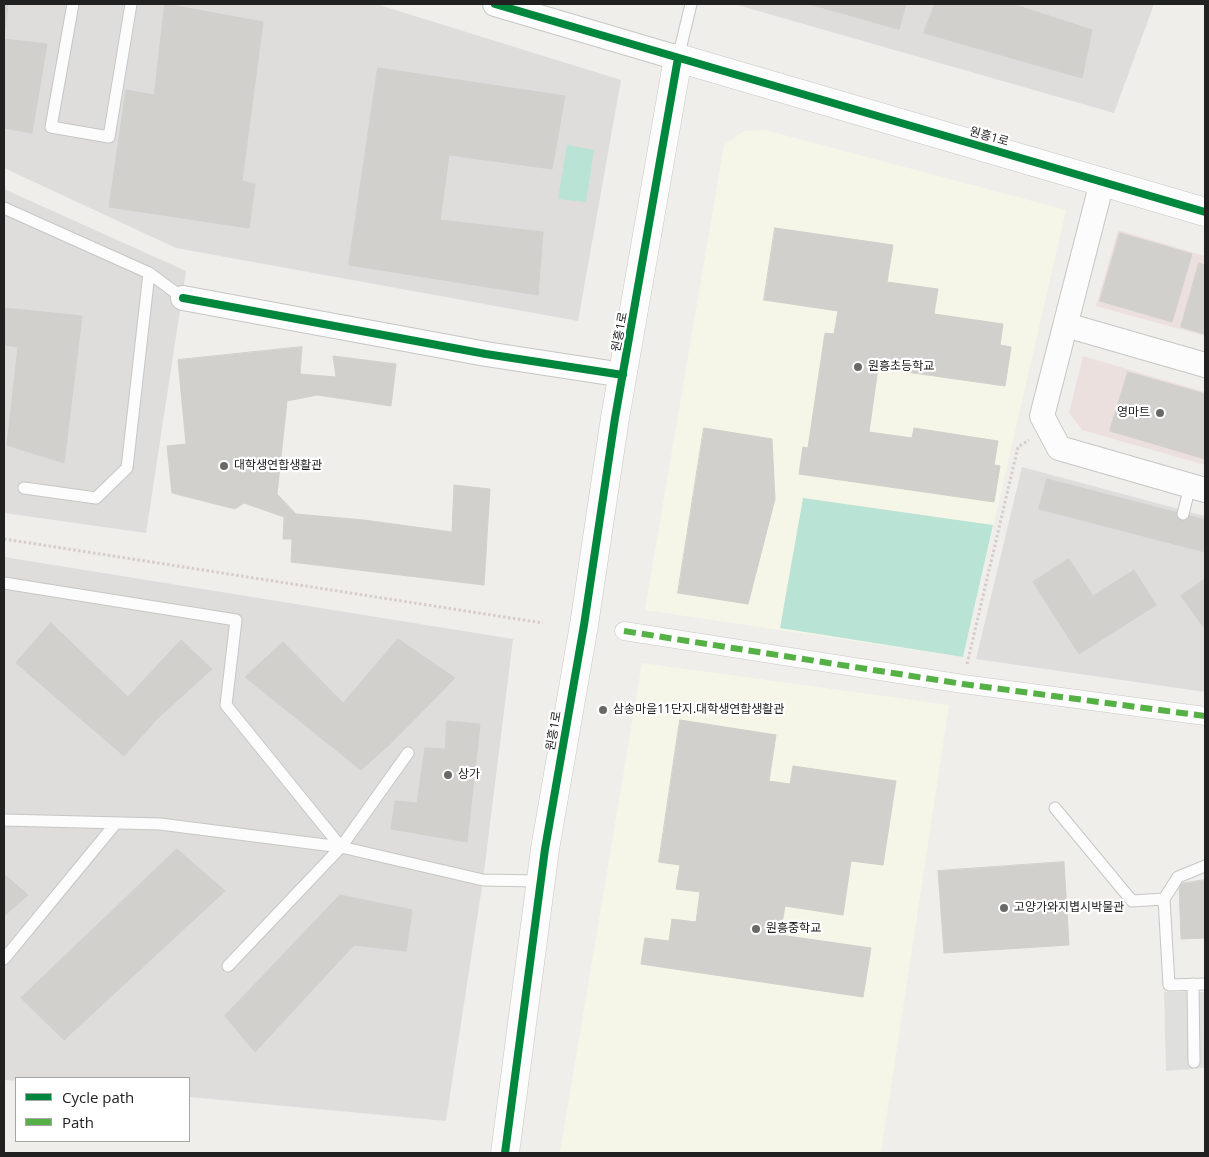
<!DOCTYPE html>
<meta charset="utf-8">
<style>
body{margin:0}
#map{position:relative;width:1209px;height:1157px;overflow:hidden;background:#efeeeb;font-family:"Open Sans",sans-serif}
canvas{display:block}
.frame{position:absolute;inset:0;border:5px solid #212121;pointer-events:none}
.legend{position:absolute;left:15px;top:1077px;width:175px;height:65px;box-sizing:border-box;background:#fff;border:1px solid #a6a6a6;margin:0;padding:6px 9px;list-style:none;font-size:15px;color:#212121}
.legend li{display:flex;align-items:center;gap:10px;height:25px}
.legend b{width:25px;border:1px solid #a6a6a6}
</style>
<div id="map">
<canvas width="1209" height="1157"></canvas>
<div class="frame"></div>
<ul class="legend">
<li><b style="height:6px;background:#00873e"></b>Cycle path</li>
<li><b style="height:6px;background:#55b145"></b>Path</li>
</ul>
</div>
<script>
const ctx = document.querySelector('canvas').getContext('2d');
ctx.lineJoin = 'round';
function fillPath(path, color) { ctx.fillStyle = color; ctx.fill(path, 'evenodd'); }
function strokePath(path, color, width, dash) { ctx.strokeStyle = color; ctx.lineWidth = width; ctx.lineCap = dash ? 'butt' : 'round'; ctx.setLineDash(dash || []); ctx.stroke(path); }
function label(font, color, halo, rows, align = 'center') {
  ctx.font = font + ' "Open Sans","Noto Sans KR",sans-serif'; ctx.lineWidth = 4.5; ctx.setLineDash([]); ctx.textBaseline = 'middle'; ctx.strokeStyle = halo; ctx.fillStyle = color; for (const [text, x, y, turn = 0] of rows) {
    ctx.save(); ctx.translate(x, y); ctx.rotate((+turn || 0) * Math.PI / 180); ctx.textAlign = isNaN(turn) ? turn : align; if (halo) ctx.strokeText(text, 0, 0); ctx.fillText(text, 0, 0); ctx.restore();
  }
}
const residential = new Path2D(`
 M4,4H376L621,80L578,321L176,248L4,168Z
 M734,4H1154L1114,113Z
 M4,189L186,271L146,533L4,513Z
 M1022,467L1205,516V692L976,659Z
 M4,557L513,639L483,880L446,1121L189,1097V1078H16V1081L4,1080Z`);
const commercial = new Path2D(`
 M1118,230L1205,256V336L1096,306Z
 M1083,356L1205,392V465L1082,430L1069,413Z`);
const education = new Path2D(`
 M765,130L1066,210L963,657L645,610L724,145L744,131Z
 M642,663L949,705L881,1153H560Z`);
const pitch = new Path2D(`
 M567,145L594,150L586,202L558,199Z
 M803,498L993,525L963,657L780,628Z`);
const parking = new Path2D(`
 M1164,992H1205V1068L1166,1071Z`);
const building = new Path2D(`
 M4,4H8L4,39L47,44L32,133L4,128Z
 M165,4L263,22L242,181L255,184L249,228L109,207L126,90L154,95Z
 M810,4H906L899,29Z
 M935,4H1012L1092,30L1082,78L924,33Z
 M378,68L565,96L552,169L449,155L440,220L543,232L538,295L349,265Z
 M775,228L893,245L887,282L938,289L934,314L1003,324L1000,345L1011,347L1005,386L878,368L869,432L912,438L914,428L998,441L994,465L1000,466L994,502L799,474L803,447L808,448L825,333L834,334L838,311L764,300Z
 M1120,233L1192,254L1172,322L1100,301Z
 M1199,263L1205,265V334L1181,327Z
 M4,308L82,316L64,463L7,445L18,347L4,345Z
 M302,347L300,374L336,377L333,356L396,364L391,406L317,395L287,401L277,494L296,514L364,520L452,532L454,485L490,489L484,585L291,562L292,539H283L284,517L244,503L235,509L172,493L167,446L186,444L178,360Z
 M1128,372L1205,394V459L1110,431Z
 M704,428L772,439L775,499L748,604L678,593Z
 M1047,479L1205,520V552L1039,509Z
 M1069,559L1093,596L1134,570L1156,605L1079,654L1033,582Z
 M1205,579V629L1181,596Z
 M51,623L128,697L181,640L212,669L157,719L124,756L16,663Z
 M398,639L455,678L391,743L361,770L245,677L283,642L343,703Z
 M680,720L776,735L769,781L790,784L793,766L896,781L883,865L851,861L843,915L785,906L780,935L871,948L863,997L641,964L645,938L669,941L672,919L696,922L700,892L676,889L680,865L659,862Z
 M447,721L480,724L467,842L391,829L395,801L417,803L425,748L445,749Z
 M177,849L225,891L64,1040L21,998Z
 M1064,862L1069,945L944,953L938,871Z
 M4,874L28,895L4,916Z
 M1205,880V938L1181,939L1179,884Z
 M340,895L412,910L406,951L354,945L255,1052L225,1016Z`);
const path = new Path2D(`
 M4,539L543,623
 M967,664L1018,447L1029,440`);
const service = new Path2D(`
 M73,4L51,127L109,137L131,4
 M678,58L691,4
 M4,208L149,273L183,298
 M24,488L96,498L127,468L149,273
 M1183,514L1190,486
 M4,583L236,620L226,705L341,847
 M1055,808L1132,901L1164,899
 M4,820L160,824L341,847L483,880L540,881
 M1205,866L1178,877L1164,899L1169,985L1205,984
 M4,959L116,823
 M228,966L341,847L408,753
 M1193,984L1194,1062`);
const pedestrian = new Path2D(`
 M624,631L963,684L1205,716`);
const minor = new Path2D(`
 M495,4L678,58
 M1102,182L1042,416L1059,448L1205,490
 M183,298L486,354L623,375
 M1066,325L1205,365`);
const tertiary = new Path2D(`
 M505,1153L545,849L584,625L615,418L678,58L1205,212`);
const quiet = new Path2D(`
 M624,631L963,684L1205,716`);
const cycleway = new Path2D(`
 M495,4L1205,212
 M183,298L486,354L623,375
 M505,1153L545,849L584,625L615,418L678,58`);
const markers = [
 [858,367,5,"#696968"],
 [1160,413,5,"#696968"],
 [224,466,5,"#696968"],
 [603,710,5,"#696968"],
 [448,775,5,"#696968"],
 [1004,908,5,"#696968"],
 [756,929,5,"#696968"]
];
const streetNames = [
 ["원흥1로",989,137,16],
 ["원흥1로",620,332,-79],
 ["원흥1로",554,731,-80]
];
const poiNames = [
 ["원흥초등학교",868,367],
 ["영마트",1150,413,"right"],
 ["대학생연합생활관",234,466],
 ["삼송마을11단지.대학생연합생활관",613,710],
 ["상가",458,775],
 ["고양가와지볍시박물관",1014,908],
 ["원흥중학교",766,929]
];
fillPath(residential, '#dedddc');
fillPath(commercial, '#ece0de');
fillPath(education, '#f6f6e8');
fillPath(pitch, '#b9e3d5');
fillPath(parking, '#dfdfde');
fillPath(building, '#d2d0cd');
strokePath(building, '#d2d0cc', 1);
strokePath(service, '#c6c6c4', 13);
strokePath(pedestrian, '#c6c6c4', 19);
strokePath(minor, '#c6c6c4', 26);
strokePath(tertiary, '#c6c6c4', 29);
strokePath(path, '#d7ccc9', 3, [2.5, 2.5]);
strokePath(service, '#fdfcfc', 11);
strokePath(pedestrian, '#fdfcfc', 18);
strokePath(minor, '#fdfcfc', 24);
strokePath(tertiary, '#fdfcfc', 28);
strokePath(quiet, '#55b145', 6, [12, 6]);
strokePath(cycleway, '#00873e', 8);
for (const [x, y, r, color] of markers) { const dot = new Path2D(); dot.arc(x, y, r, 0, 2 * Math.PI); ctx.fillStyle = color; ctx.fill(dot); strokePath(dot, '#fff', 2); }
label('12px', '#212121', '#fff', streetNames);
label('12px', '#212121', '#fff', poiNames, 'left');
</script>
